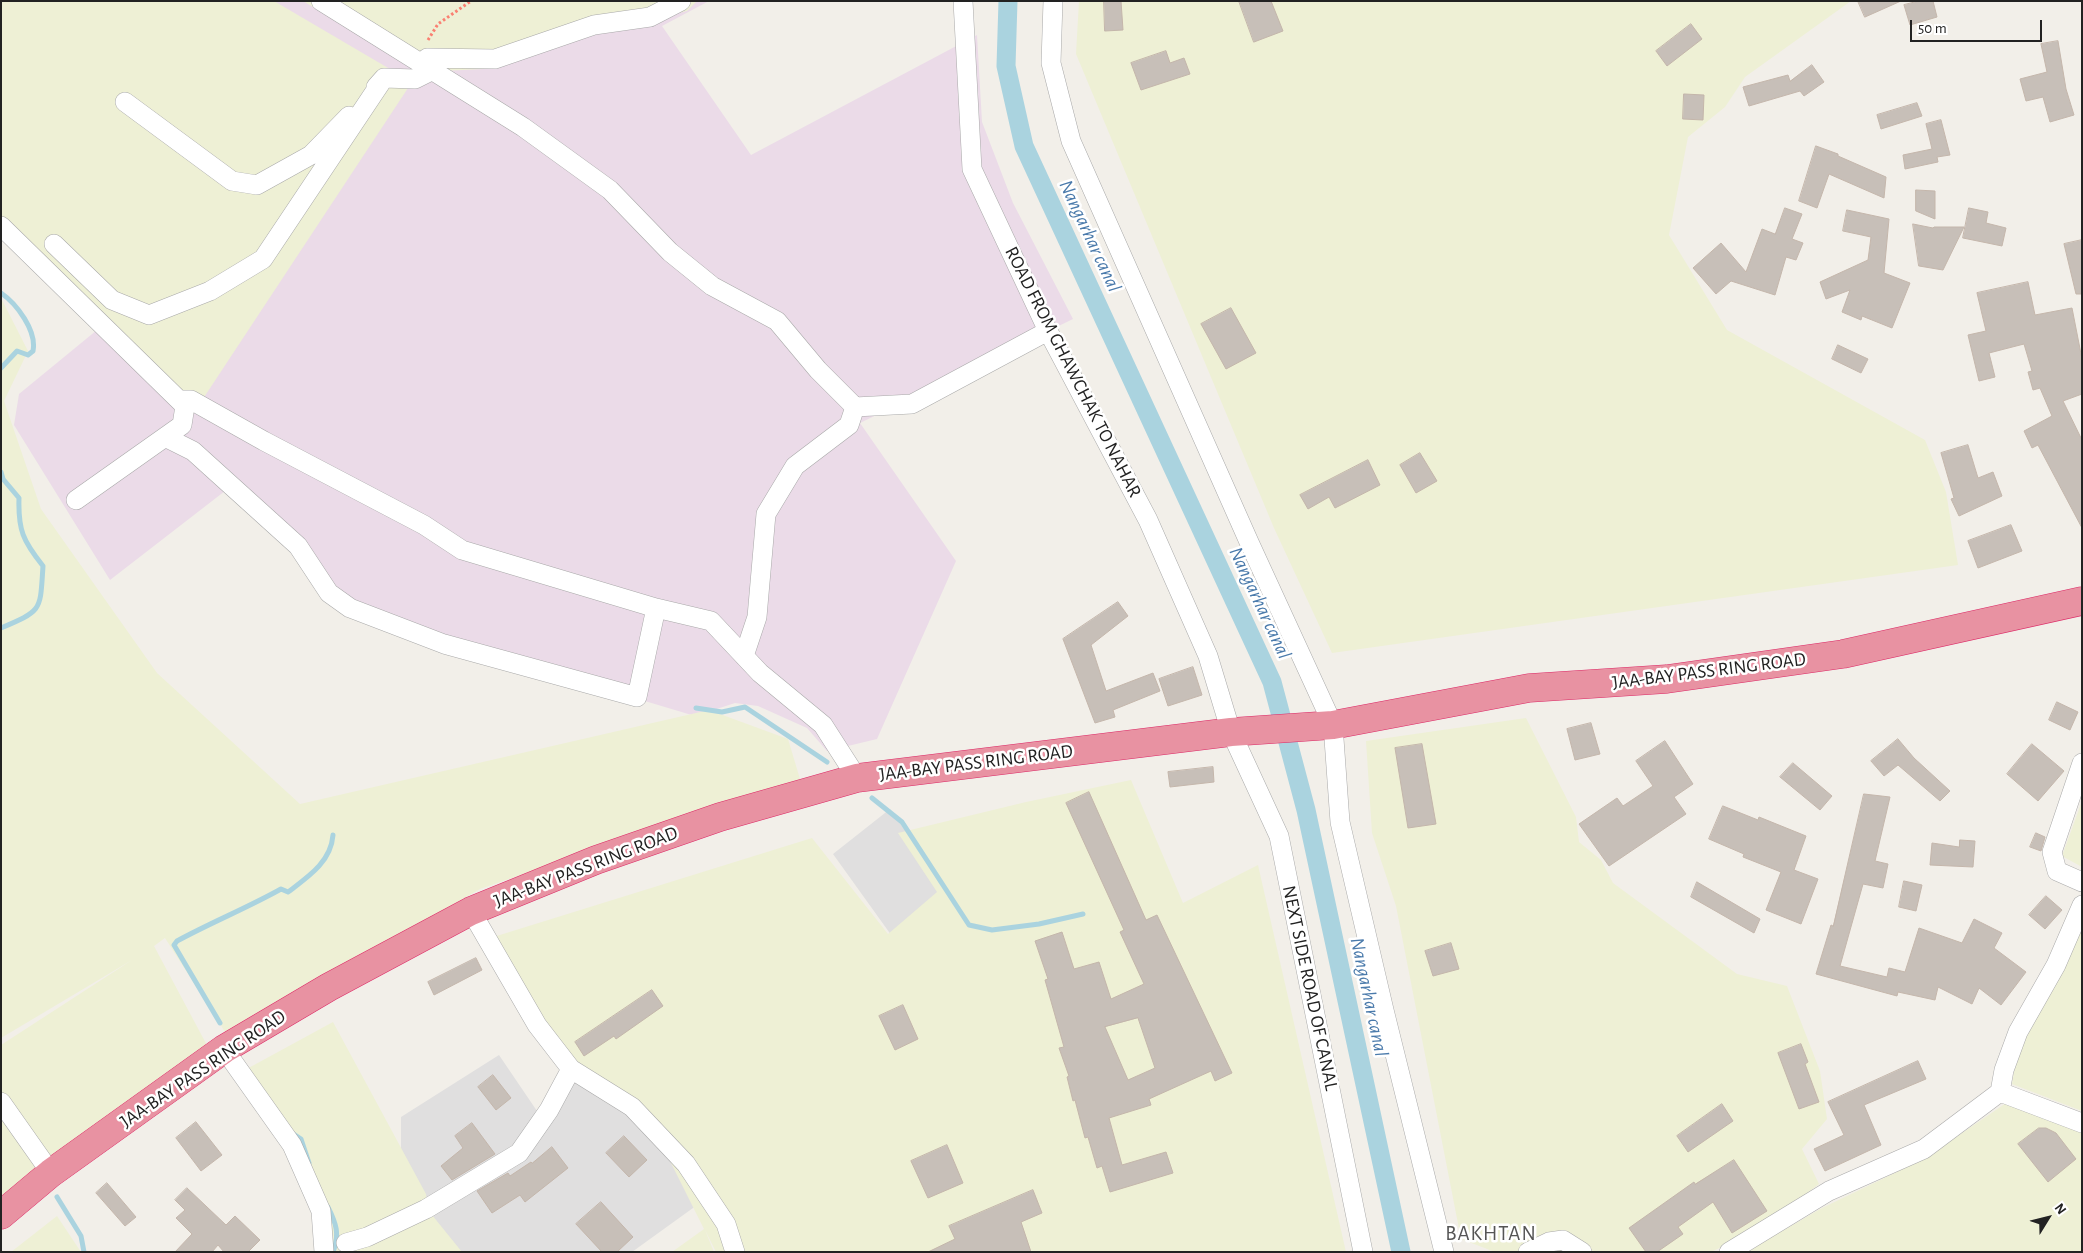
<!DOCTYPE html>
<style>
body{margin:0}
#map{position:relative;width:2083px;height:1253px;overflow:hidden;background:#f2efe9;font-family:"Alegreya Sans",sans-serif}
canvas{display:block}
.frame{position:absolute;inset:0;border:2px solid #222;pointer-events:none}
.north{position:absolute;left:2023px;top:1193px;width:50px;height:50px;-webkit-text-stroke:4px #fff;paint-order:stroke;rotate:54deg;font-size:14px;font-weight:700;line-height:20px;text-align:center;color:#222}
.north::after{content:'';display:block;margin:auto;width:18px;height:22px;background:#222;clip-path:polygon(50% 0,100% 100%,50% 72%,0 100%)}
.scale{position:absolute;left:1910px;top:20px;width:132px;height:22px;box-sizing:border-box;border:2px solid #222;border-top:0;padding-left:6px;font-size:15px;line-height:18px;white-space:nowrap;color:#222;-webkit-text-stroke:4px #fff;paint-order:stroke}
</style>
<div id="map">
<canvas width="2083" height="1253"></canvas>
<div class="frame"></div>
<div class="north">N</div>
<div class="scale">50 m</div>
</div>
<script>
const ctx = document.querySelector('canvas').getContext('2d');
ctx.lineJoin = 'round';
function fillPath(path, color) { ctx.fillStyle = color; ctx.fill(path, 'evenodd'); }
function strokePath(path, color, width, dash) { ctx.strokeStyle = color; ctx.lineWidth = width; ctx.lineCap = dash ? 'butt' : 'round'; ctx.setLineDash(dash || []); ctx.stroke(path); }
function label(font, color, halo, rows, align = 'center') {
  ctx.font = font + ' "Alegreya Sans",sans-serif'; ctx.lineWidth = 5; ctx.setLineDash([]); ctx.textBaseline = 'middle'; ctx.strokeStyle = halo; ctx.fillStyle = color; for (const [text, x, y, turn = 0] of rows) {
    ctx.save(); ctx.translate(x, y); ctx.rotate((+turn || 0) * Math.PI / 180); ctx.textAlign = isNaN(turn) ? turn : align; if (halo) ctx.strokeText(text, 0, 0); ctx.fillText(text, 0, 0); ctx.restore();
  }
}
const residential = new Path2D(`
 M890,809L957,904L922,978L833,854Z
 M618,1048L772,1151L632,1252H455L410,1191L401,1160V1117L499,1055L537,1111Z`);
const industrial = new Path2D(`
 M1,1H709L662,26L751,155L977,35L982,122L1013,203L1073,319L860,423L956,561L877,739L827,751L807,728L758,706L735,703L695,716L350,613L297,555L225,491L110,580L14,425L19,394L97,330Z`);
const farmland = new Path2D(`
 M1,1H274L412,82L191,417L1,231Z
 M303,1H697L687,11L601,32L483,69L421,72Z
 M1079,1H1851L1745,77L1725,107L1688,137L1669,235L1727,330L1925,440L1946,492L1958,565L1332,653L1274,528L1076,54Z
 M1,298L28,351L4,401L41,509L157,673L300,804L709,710L788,739L800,779L480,889L227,1035L165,938L154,946L209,1049L28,1174L1,1197V1045L132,960L1,1038Z
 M1526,718L1576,817L1579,842L1601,860L1613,883L1737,974L1787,986L1820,1071L1827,1119L1802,1149L1819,1184L1760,1229L1711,1252H1495L1461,1239L1396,906L1372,833L1366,741Z
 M1131,780L1183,903L1258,865L1346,1252H716L705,1230L714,1252H672L704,1229L653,1127L607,1103L556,1060L487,939L812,838L888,934L937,892L898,833L1026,802Z
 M2082,801V867L2062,856Z
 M2082,930V1111L2012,1084L2020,1036Z
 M333,1022L426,1194L428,1210L462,1252H330L286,1143L243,1071Z
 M2012,1099L2082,1131V1252H1746L1822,1208L1924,1159Z
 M57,1216L81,1252H11Z`);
const stream = new Path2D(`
 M1,293C17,304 37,331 33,351L28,355L17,351L1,368
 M1,472L3,479L19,498C18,530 23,541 43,566C40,611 43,610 1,628
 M696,708L722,712L745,707L827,762
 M872,798L902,822L969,925L992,930L1039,924L1083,914
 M220,1023L174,945L177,941C212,922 247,908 281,889L288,892C308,877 331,862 333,835
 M292,1133L301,1139L309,1163
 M57,1197L81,1236L84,1252
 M328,1207C336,1223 340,1234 333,1252`);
const canal = new Path2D(`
 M1008,1L1006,66L1024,146L1272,682L1306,810L1401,1252`);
const building = new Path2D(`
 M1104,1H1121L1123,30L1105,31Z
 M1239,1H1271L1283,31L1254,42Z
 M1858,1H1901L1865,17Z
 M1919,1H1933L1937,17L1910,25L1904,5Z
 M1691,24L1702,39L1667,66L1656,51Z
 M2058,41L2066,89L2074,115L2050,122L2043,97L2026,101L2020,79L2047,72L2041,44Z
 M1166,51L1170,63L1184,58L1190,74L1141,90L1131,63Z
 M1812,65L1824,82L1804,96L1800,91L1749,106L1743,87L1788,75L1790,81Z
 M1684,94L1704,95L1703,120L1683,119Z
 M1917,103L1922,116L1881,129L1877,115Z
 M1941,120L1950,155L1937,157L1938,162L1905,169L1903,155L1932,149L1926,124Z
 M1816,146L1838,154V156L1886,177L1884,198L1829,174L1817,208L1799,201Z
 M1916,190L1935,191V219L1916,211Z
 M1785,208L1802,214L1792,239L1803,243L1796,260L1786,257L1775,295L1731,281L1716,294L1693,268L1721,243L1746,272L1762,229L1775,234Z
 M1969,208L1988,212L1986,223L2006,228L2002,246L1963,238Z
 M1847,210L1889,219L1884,273L1910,283L1892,328L1862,316L1861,320L1842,312L1850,290L1826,299L1820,282L1868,260L1871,237L1843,231Z
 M1913,224L1933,228L1934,227H1964L1943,270L1919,266Z
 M2082,240V294H2076L2064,244Z
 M2028,282L2035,315L2072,308L2082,359V394L2063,401L2082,440V528L2038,445L2032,448L2024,431L2052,416L2040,388L2033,390L2028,372L2032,371L2024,344L1989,353L1995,377L1979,381L1968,335L1986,331L1977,293Z
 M1231,308L1256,353L1226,369L1201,324Z
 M1838,345L1868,359L1861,373L1832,359Z
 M1968,445L1978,478L1993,472L2002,496L1959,516L1951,499L1954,498L1941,453Z
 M1420,453L1437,481L1416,493L1400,465Z
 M1368,460L1380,485L1335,508L1329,497L1308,509L1300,495Z
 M2011,525L2022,551L1978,568L1968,541Z
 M1118,602L1128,616L1091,645L1106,691L1153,673L1160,691L1113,710L1115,717L1095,723L1063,639Z
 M1193,667L1202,695L1168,706L1159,679Z
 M2057,702L2078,712L2070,730L2049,720Z
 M1591,723L1600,754L1575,760L1567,729Z
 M1898,739L1914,758L1950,791L1940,801L1898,765L1884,776L1871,761Z
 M1665,741L1693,784L1674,797L1686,814L1609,866L1579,824L1617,798L1623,806L1653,786L1636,761Z
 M1422,744L1436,824L1408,828L1395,748Z
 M2032,744L2064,771L2038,801L2007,774Z
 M1793,763L1832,796L1820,810L1780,777Z
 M1213,767L1214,782L1170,787L1168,772Z
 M1089,792L1146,920L1157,915L1232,1073L1215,1081L1211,1071L1149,1099L1151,1105L1109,1118L1122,1165L1166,1152L1173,1173L1110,1192L1102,1166L1097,1168L1088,1137L1085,1138L1075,1100L1073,1101L1067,1077L1069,1076L1059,1048L1064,1047L1045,980L1048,979L1035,941L1062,932L1074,969L1099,962L1111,999L1144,984L1120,932L1124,930L1066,803ZM1138,1018L1155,1068L1128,1080L1105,1027Z
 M1864,794L1890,797L1875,861L1888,864L1883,888L1863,884L1840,966L1887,977L1889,968L1905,972L1919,928L1962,943L1974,919L2002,933L1994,948L2026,972L2001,1005L1979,988L1972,1004L1938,987L1935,1000L1898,992L1897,996L1816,974L1831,925L1833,926Z
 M1723,806L1758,820L1759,817L1806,836L1794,870L1818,879L1801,924L1766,910L1781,872L1743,857L1744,854L1709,839Z
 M2036,833L2045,837L2041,851L2030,847Z
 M1960,840L1975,841L1973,867L1930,865L1932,843L1959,847Z
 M1904,881L1922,885L1916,911L1899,907Z
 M1697,882L1760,919L1754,933L1691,897Z
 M2046,896L2062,910L2045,929L2029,915Z
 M1451,943L1459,969L1433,976L1425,951Z
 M476,958L482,970L434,995L428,982Z
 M652,990L663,1006L616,1039L614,1036L584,1056L575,1042Z
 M903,1005L918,1039L895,1050L879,1016Z
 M1801,1044L1808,1062L1805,1064L1819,1102L1799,1109L1778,1053Z
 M1918,1061L1926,1079L1864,1105L1881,1145L1825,1171L1814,1149L1844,1135L1828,1102Z
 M493,1075L511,1098L496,1110L478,1087Z
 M1722,1104L1733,1121L1688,1152L1677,1136Z
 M196,1122L222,1155L201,1171L176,1138Z
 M472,1123L495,1154L452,1180L441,1166L463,1148L455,1136Z
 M2039,1128H2046L2056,1133L2076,1159L2048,1182L2018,1144Z
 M624,1136L647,1160L629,1177L606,1153Z
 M947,1145L963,1183L928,1198L911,1161Z
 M552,1147L568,1168L525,1202L520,1195L492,1213L477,1191L508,1173L510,1176L531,1162L532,1163Z
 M1734,1160L1767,1211L1732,1233L1713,1202L1678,1227L1683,1234L1657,1252H1646L1629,1228L1694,1182L1695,1184Z
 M107,1183L136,1217L125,1226L96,1193Z
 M187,1188L226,1225L235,1216L260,1240L248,1252H224L218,1245L212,1252H175L192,1234L176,1218L185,1210L175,1200Z
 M1033,1190L1042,1213L1021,1222L1031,1252H928L955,1239L949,1226Z
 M601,1202L633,1237L617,1252H602L576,1224Z`);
const path = new Path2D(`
 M428,40L438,24L471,1`);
const minor = new Path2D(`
 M321,1L523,127L610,190L670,252L712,286L777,321L818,370L855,407L912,404L1048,331
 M963,1L972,169L1048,331L1148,520L1208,656L1231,732L1279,836L1363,1252
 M1053,1L1051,63L1071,141L1249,542L1333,725L1340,822L1384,1010L1444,1252
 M427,58L495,59L594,25L650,17L681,1
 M376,87L384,78L415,79L431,71
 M125,102L232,181L257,185L311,155L349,116
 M1,226L185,406L182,425L76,500
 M54,244L112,300L149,315L210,291L263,259L384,78
 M181,400H191L264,441L424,525L462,550L656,608
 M165,437L193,451L298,546L329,593L350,608L444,644L637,697L656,608L711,621L760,673L823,725L857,778
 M744,656L757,617L766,514L795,466L849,425L855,407
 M2082,763L2052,852L2057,871L2082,882
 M471,911L537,1025L571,1069L632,1107L686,1164L726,1224L735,1252
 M224,1049L292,1145L321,1211L324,1252
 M2000,1092L2082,1123
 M1,1102L51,1173
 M346,1243L367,1237L426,1209L519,1153L549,1110L571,1069
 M1528,1252L1549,1242L1563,1240L1582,1252
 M1729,1252L1829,1191L1924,1149L2000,1092L2004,1070L2018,1032L2056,965L2082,905`);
const highway = new Path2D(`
 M1,1215L51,1173L224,1049L329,987L471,911L596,860L720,817L857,778L1231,732L1333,725L1529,688L1667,679L1843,654L2082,601`);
const streetNames = [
 ["ROAD FROM GHAWCHAK TO NAHAR",1073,372,63],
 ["JAA-BAY PASS RING ROAD",1709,671,-7],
 ["JAA-BAY PASS RING ROAD",976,763,-7],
 ["JAA-BAY PASS RING ROAD",586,867,-21],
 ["NEXT SIDE ROAD OF CANAL",1310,988,78],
 ["JAA-BAY PASS RING ROAD",203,1069,-34]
];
const waterNames = [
 ["Nangarhar canal",1090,236,65],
 ["Nangarhar canal",1260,603,65],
 ["Nangarhar canal",1369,997,78]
];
const quarterNames = [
 ["BAKHTAN",1491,1234]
];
fillPath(residential, '#e0dfdf');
fillPath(industrial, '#ebdbe8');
fillPath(farmland, '#eef0d5');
strokePath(stream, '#aad3df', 5);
strokePath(canal, '#aad3df', 19);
fillPath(building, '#c7bfb8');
strokePath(building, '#c4b6ab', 1);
strokePath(minor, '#a9a9a9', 20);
strokePath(highway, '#dc2a67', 29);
strokePath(path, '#fa8072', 3, [2.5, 2.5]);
strokePath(minor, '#fff', 19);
strokePath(highway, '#e892a2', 28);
label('19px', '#222', '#fff', streetNames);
label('italic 20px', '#4a7aab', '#fff', waterNames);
ctx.letterSpacing = '1px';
label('21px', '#555', '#fff', quarterNames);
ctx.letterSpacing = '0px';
</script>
